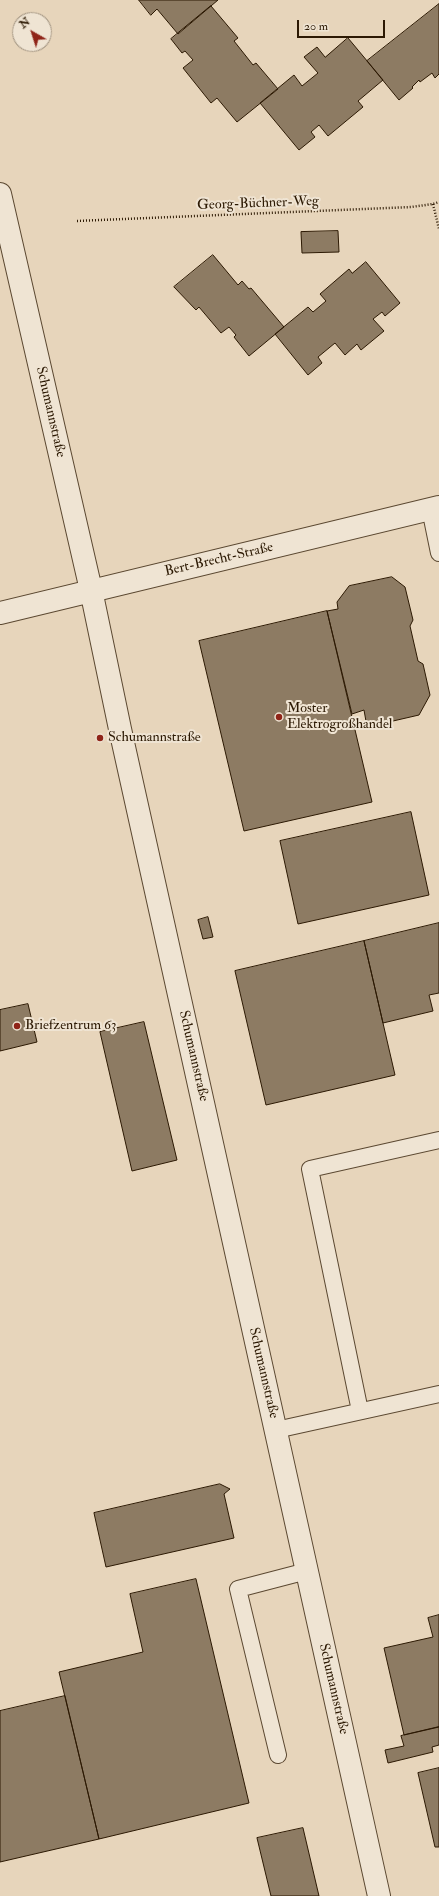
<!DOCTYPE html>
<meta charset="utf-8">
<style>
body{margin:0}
#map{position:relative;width:439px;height:1896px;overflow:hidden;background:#e7d5bb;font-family:"IM FELL Double Pica",serif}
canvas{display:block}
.north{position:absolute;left:12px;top:12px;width:40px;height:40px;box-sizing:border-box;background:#efe4d3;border:1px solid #a19380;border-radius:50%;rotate:321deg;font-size:11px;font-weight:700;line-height:16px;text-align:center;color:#2c1903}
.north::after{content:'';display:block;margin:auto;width:14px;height:18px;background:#8f2418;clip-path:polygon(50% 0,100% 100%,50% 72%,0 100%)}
.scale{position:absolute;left:297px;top:20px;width:88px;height:18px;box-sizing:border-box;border:2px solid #2c1903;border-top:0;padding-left:5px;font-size:12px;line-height:14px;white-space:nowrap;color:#2c1903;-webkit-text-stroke:3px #efe4d3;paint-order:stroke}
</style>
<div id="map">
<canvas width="439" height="1896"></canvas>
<div class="north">N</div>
<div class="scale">20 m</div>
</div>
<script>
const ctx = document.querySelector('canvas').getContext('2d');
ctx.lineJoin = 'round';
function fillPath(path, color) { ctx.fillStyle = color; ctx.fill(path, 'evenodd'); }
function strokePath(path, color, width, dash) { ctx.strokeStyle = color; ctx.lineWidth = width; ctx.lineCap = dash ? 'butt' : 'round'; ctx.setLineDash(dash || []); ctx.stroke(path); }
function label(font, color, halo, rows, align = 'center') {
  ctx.font = font + ' "IM FELL Double Pica",serif'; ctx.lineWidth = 4; ctx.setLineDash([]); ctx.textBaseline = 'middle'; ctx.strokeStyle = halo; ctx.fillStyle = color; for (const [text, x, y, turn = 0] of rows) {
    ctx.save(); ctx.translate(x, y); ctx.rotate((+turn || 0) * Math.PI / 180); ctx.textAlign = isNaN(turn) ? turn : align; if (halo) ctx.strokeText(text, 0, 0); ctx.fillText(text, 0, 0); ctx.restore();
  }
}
const building = new Path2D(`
 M139,0H218L178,34L157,9L151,15Z
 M439,4V74L435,78L432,73L420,82L419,80L412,87L413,88L399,100L367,61Z
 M211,6L238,38L234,41L253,65L256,63L278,89L237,122L217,98L211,103L183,68L193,60L185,51L182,53L171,39Z
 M348,38L383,80L358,101L363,107L328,136L319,125L311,132L315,137L299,150L260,103L294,75L302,86L318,73L304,57L317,47L325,57Z
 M338,231L339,252L302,253L301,232Z
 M213,255L238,285L242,281L249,289L251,288L284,327L249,356L234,337L236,335L229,327L221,333L199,307L196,310L174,287Z
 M366,262L400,303L385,316L382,312L373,319L384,331L361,350L357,344L345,355L335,343L318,357L322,363L308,375L275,334L308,307L313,312L326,301L320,294L349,269L352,273Z
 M392,577L405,587L413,620L410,626L418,661L423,664L430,695L419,715L367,727L364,710L352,714L327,611L338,609L337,602L349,586Z
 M327,611L372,802L244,831L199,641Z
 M411,812L429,895L298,924L280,841Z
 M208,917L213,937L203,939L198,920Z
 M439,923V993L429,995L433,1011L383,1023L364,941Z
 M364,941L395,1075L266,1105L235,971Z
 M28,1004L37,1042L0,1051V1010Z
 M144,1022L177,1160L132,1171L100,1032Z
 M220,1484L230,1489L224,1494L234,1538L106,1567L94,1513Z
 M196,1579L249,1803L99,1839L59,1672L143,1652L130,1594Z
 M439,1615V1727L404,1735L384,1648L433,1637L428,1618Z
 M65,1696L99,1839L0,1862V1711Z
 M439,1727V1745L432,1747L433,1752L388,1763L385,1750L404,1746L401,1736Z
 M439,1768V1847H435L418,1773Z
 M303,1828L319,1896H271L257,1838Z`);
const path = new Path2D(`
 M433,204L439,229
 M77,221L411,207L433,204L439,202`);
const lane = new Path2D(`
 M430,509L439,553
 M360,1411L310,1169L439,1140
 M276,1430L439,1394
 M278,1755L238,1589L307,1571`);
const street = new Path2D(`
 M0,194L91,590L120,729L379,1896
 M0,613L439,507`);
const markers = [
 [279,717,4,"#8f2418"],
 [100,738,4,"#8f2418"],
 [17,1026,4,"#8f2418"]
];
const streetNames = [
 ["Georg-Büchner-Weg",258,204,-2],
 ["Schumannstraße",50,412,77],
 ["Bert-Brecht-Straße",219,560,-13],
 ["Schumannstraße",193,1056,77],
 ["Schumannstraße",263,1373,77],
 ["Schumannstraße",333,1689,77]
];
const poiNames = [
 ["Moster",287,709],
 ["Elektrogroßhandel",287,725],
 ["Schumannstraße",108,738],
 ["Briefzentrum 63",25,1026]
];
fillPath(building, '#8d7b63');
strokePath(building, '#2c1903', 1);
strokePath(lane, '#5b4831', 18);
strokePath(street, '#5b4831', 24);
strokePath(path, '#2c1903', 2.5, [1, 2]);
strokePath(lane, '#efe4d3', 16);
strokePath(street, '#efe4d3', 22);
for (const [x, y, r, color] of markers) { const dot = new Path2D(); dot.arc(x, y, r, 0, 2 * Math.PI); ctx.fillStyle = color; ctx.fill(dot); strokePath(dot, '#efe4d3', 1.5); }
label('14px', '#2c1903', '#efe4d3', streetNames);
label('14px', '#2c1903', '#efe4d3', poiNames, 'left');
</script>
